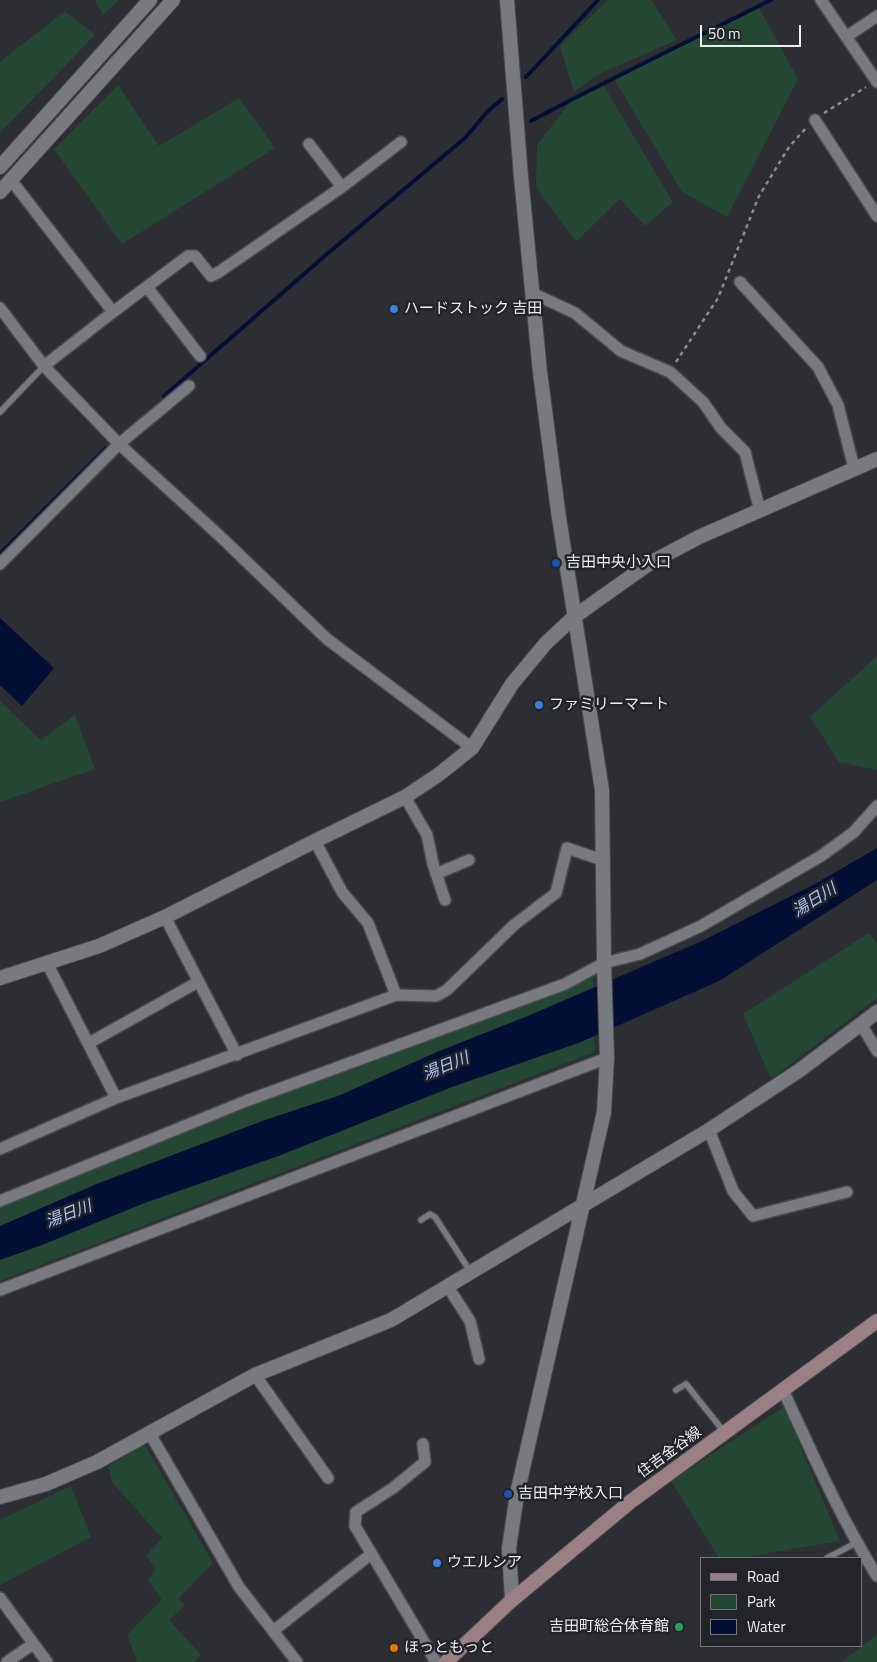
<!DOCTYPE html>
<meta charset="utf-8">
<style>
body{margin:0}
#map{position:relative;width:877px;height:1662px;overflow:hidden;background:#2d2e33;font-family:"Titillium Web",sans-serif}
canvas{display:block}
.legend{position:absolute;left:700px;top:1557px;width:162px;height:90px;box-sizing:border-box;background:#232429;border:1px solid #747579;margin:0;padding:6px 9px;list-style:none;font-size:15px;color:#eeeef2}
.legend li{display:flex;align-items:center;gap:10px;height:25px}
.legend b{width:25px;border:1px solid #747579}
.scale{position:absolute;left:700px;top:25px;width:101px;height:22px;box-sizing:border-box;border:2px solid #eeeef2;border-top:0;padding-left:6px;font-size:15px;line-height:18px;white-space:nowrap;color:#eeeef2;-webkit-text-stroke:4px #232429;paint-order:stroke}
</style>
<div id="map">
<canvas width="877" height="1662"></canvas>
<ul class="legend">
<li><b style="height:6px;background:#9a8084"></b>Road</li>
<li><b style="height:14px;background:#234733"></b>Park</li>
<li><b style="height:14px;background:#030f35"></b>Water</li>
</ul>
<div class="scale">50 m</div>
</div>
<script>
const ctx = document.querySelector('canvas').getContext('2d');
ctx.lineJoin = 'round';
function fillPath(path, color) { ctx.fillStyle = color; ctx.fill(path, 'evenodd'); }
function strokePath(path, color, width, dash) { ctx.strokeStyle = color; ctx.lineWidth = width; ctx.lineCap = dash ? 'butt' : 'round'; ctx.setLineDash(dash || []); ctx.stroke(path); }
function label(font, color, halo, rows, align = 'center') {
  ctx.font = font + ' "Titillium Web","Noto Sans JP",sans-serif'; ctx.lineWidth = 5; ctx.setLineDash([]); ctx.textBaseline = 'middle'; ctx.strokeStyle = halo; ctx.fillStyle = color; for (const [text, x, y, turn = 0] of rows) {
    ctx.save(); ctx.translate(x, y); ctx.rotate((+turn || 0) * Math.PI / 180); ctx.textAlign = isNaN(turn) ? turn : align; if (halo) ctx.strokeText(text, 0, 0); ctx.fillText(text, 0, 0); ctx.restore();
  }
}
const green = new Path2D(`
 M95,0H119L103,15Z
 M608,0H651L677,40L595,76L574,92L560,46Z
 M759,8L798,79L727,217L682,192L614,79Z
 M65,11L95,35L0,133V62Z
 M602,83L673,202L645,226L620,199L576,242L536,187L537,145L573,98Z
 M118,85L159,146L239,98L275,148L122,244L54,149Z
 M877,656V770L839,762L810,717Z
 M0,701L41,740L75,715L95,769L0,802Z
 M869,933L877,944V998L771,1079L743,1014Z
 M593,977L595,1052L0,1281V1205L246,1101L424,1040Z
 M784,1407L840,1541L751,1556V1558H719L671,1481Z
 M142,1440L213,1563L179,1598L185,1606L169,1620L201,1655L194,1662H137L127,1635L162,1600L148,1580L156,1568L146,1556L162,1538L112,1482L108,1467Z
 M71,1486L91,1537L0,1585V1520Z
 M877,1635V1662H842Z`);
const water = new Path2D(`
 M0,618L54,668L22,706L0,685Z
 M877,848V880L719,981L581,1042L452,1087L281,1155L142,1204L42,1245L0,1260V1226L99,1183L265,1120L338,1096L437,1052L530,1015L702,941L815,884Z`);
const stream = new Path2D(`
 M526,77L598,0
 M531,121C610,79 691,40 771,0
 M164,396L327,254L465,138L488,111L502,99
 M0,554L106,448`);
const path = new Path2D(`
 M824,113L866,87
 M676,362L718,298L759,196L789,147L806,128`);
const service = new Path2D(`
 M0,412L44,366
 M421,1220L430,1214L435,1217L470,1271
 M676,1390L686,1384L725,1433
 M827,1558L856,1543`);
const minor = new Path2D(`
 M821,0L877,82
 M846,37L877,16
 M815,120L877,216
 M309,144L342,187
 M11,180L113,312
 M740,282L818,367L838,405L854,468
 M147,287L200,356
 M532,293L575,313L621,351L670,372L703,402L721,428L745,452L760,511
 M0,308L44,366L119,444L223,539L327,639L472,748
 M44,366L113,312L188,256H195L211,276L219,272L342,187L401,142
 M0,564L119,444L189,386
 M405,797L427,835L433,864L445,900
 M315,841L342,892L368,923L396,995
 M436,874L469,860
 M165,917L237,1055
 M47,963L116,1098
 M861,1024L877,1051
 M89,1043L198,982
 M709,1130L733,1191L753,1216L847,1192
 M0,1149L116,1098L396,995L436,996L447,990L514,925L556,893L567,848L602,860
 M0,1201L246,1101L565,984L604,963L640,954L701,926L821,856L854,832L877,806
 M448,1287L470,1321L479,1359
 M0,1290L607,1058
 M255,1375L328,1478
 M783,1390C812,1453 840,1517 877,1576
 M149,1432L239,1587L297,1662
 M423,1444L425,1462L393,1488L356,1512L355,1526L436,1662
 M0,1598L47,1662
 M273,1631L371,1554
 M7,1662L33,1644`);
const tertiary = new Path2D(`
 M507,0L521,177L540,372L558,511L602,790L604,963L607,1058L604,1112L517,1494L509,1548L512,1600
 M0,167L150,0
 M0,192L173,0
 M0,978L99,946L165,917L315,841L405,797L438,775L472,748L512,684L546,643L574,617L599,599L650,563L699,537L877,459
 M0,1497L46,1484L97,1462L255,1375L391,1320L709,1130L800,1070L877,1012`);
const secondary = new Path2D(`
 M446,1662L512,1600L630,1502L877,1321`);
const markers = [
 [394,309,5,"#3f7fe0"],
 [556,563,5,"#1a4fb4"],
 [539,705,5,"#3f7fe0"],
 [508,1494,5,"#1a4fb4"],
 [437,1563,5,"#3f7fe0"],
 [679,1627,5,"#2e9e5b"],
 [394,1648,5,"#e8710a"]
];
const poiNames = [
 ["ハードストック 吉田",404,309],
 ["吉田中央小入口",566,563],
 ["ファミリーマート",549,705],
 ["吉田中学校入口",518,1494],
 ["ウエルシア",447,1563],
 ["吉田町総合体育館",669,1627,"right"],
 ["ほっともっと",404,1648]
];
const streetNames = [
 ["住吉金谷線",670,1453,-36]
];
const waterNames = [
 ["湯日川",815,901,-32],
 ["湯日川",446,1067,-22],
 ["湯日川",69,1215,-21]
];
fillPath(green, '#234733');
fillPath(water, '#030f35');
strokePath(stream, '#030f35', 4);
strokePath(service, '#494a4f', 8);
strokePath(minor, '#494a4f', 14);
strokePath(tertiary, '#494a4f', 16);
strokePath(secondary, '#494a4f', 16);
strokePath(path, '#8b8c90', 2.5, [4, 4]);
strokePath(service, '#797a80', 5.5);
strokePath(minor, '#797a80', 11);
strokePath(tertiary, '#797a80', 14);
strokePath(secondary, '#9a8084', 14);
for (const [x, y, r, color] of markers) { const dot = new Path2D(); dot.arc(x, y, r, 0, 2 * Math.PI); ctx.fillStyle = color; ctx.fill(dot); strokePath(dot, '#232429', 2); }
label('15px', '#eeeef2', '#232429', poiNames, 'left');
label('15px', '#eeeef2', '#232429', streetNames);
label('italic 16px', '#a9c5fe', '#232429', waterNames);
</script>
